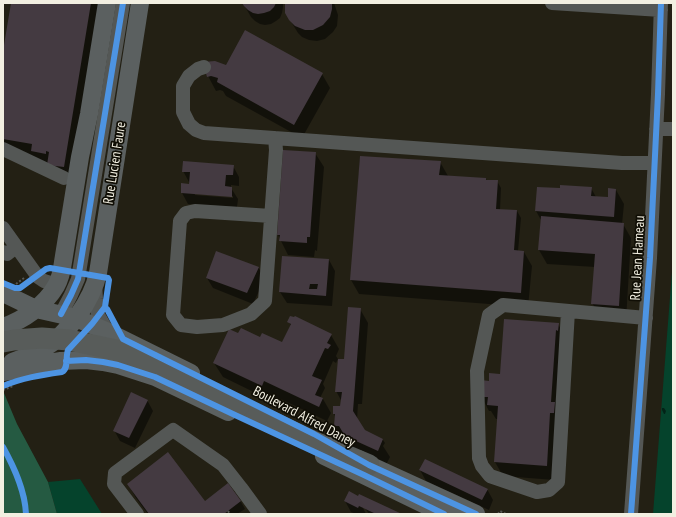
<!DOCTYPE html>
<style>
body{margin:0}
#map{position:relative;width:676px;height:517px;overflow:hidden;background:#232014;font-family:"PT Sans Narrow",sans-serif}
canvas{display:block}
.frame{position:absolute;inset:0;border:4px solid #f2efe1;pointer-events:none}
</style>
<div id="map">
<canvas width="676" height="517"></canvas>
<div class="frame"></div>
</div>
<script>
const ctx = document.querySelector('canvas').getContext('2d');
ctx.lineJoin = 'round';
function fillPath(path, color) { ctx.fillStyle = color; ctx.fill(path, 'evenodd'); }
function strokePath(path, color, width, dash) { ctx.strokeStyle = color; ctx.lineWidth = width; ctx.lineCap = dash ? 'butt' : 'round'; ctx.setLineDash(dash || []); ctx.stroke(path); }
function label(font, color, halo, rows, align = 'center') {
  ctx.font = font + ' "PT Sans Narrow",sans-serif'; ctx.lineWidth = 3.5; ctx.setLineDash([]); ctx.textBaseline = 'middle'; ctx.strokeStyle = halo; ctx.fillStyle = color; for (const [text, x, y, turn = 0] of rows) {
    ctx.save(); ctx.translate(x, y); ctx.rotate((+turn || 0) * Math.PI / 180); ctx.textAlign = isNaN(turn) ? turn : align; if (halo) ctx.strokeText(text, 0, 0); ctx.fillText(text, 0, 0); ctx.restore();
  }
}
const green = new Path2D(`
 M673,259V514H653Z
 M80,479L102,514H57L48,482Z`);
const forest = new Path2D(`
 M3,393H4L17,424L48,482L57,514H3Z`);
const shadow = new Path2D(`
 M12,3H101L72,181L40,165L35,157L3,151V57Z
 M243,3H283V7L282,13L280,18L276,21L271,24L265,25L260,24L255,21L251,17Z
 M286,3H334L338,15L337,26L333,32L325,39L317,41L309,40L302,37L298,33L287,15Z
 M226,66L322,74L330,88L302,138L226,96L223,91L220,90L216,91L208,76Z
 M315,153L324,167L317,251L315,250L314,257L288,255L278,235Z
 M360,157L440,162L448,176L486,179L487,181H497L501,188L500,210L517,211L521,218L518,251L524,252L532,266L528,307L359,294L351,280Z
 M233,166L239,177V186L231,185V188L238,199L237,207L188,204L182,193L190,185L189,182L183,171ZM195,193L233,196V198L195,195Z
 M591,188L596,197L609,198L616,190L624,204L622,224H623L631,238L626,320L601,317L592,303L595,267L547,264L539,250L541,220L536,211L561,189Z
 M329,260L335,271L332,306L287,303L280,292Z
 M258,267L265,278L253,304L213,288L207,278Z
 M360,309L368,323L362,404H358L357,420L364,431L383,440L385,443L383,446L390,457L386,465L354,450L348,440H343L335,425V417L334,413L341,407L342,402L336,391Z
 M289,322L331,335L339,349L336,356L338,359L336,363L333,361L323,384L325,388L320,398L323,399L331,413L327,421L272,395L270,400L223,377L214,363L239,334L283,343L291,326Z
 M558,324L566,338L554,480L503,476L495,462L498,419H496L491,411H489L481,396L490,382L501,375Z
 M147,400L153,411L135,448L120,441L114,430Z
 M662,408H664L666,411L665,414H664L662,410Z
 M420,470L487,489L493,500L489,510L426,481Z
 M128,484L204,502L228,485L241,502L245,509L237,514H148L136,498Z
 M345,501L400,514H369L365,508H363L366,514H356L351,512Z`);
const building = new Path2D(`
 M11,3H91L64,167L47,165L49,152L46,151V154L31,151L32,144L3,139V51Z
 M242,3H276L274,7L270,11L264,13L258,14L253,13L248,10L244,6Z
 M285,3H332V9L330,17L323,25L313,30H305L295,26L289,20L285,13Z
 M245,30L323,73L294,125L217,82L218,78L211,76L207,77L203,62L215,61L226,65Z
 M283,150L316,152L310,237H307V243L279,241L280,235H277Z
 M360,156L441,161L439,175L486,178V180H498L496,209L517,210L514,250L524,251L521,293L350,280Z
 M183,161L234,165L233,175H226L225,186L232,187V197L181,193V183L189,184L190,172H182Z
 M560,185L592,187L591,196L608,197V188L616,189L614,217L535,211L537,187L560,188Z
 M541,216L624,223L619,306L591,304L595,254L538,250Z
 M216,251L259,267L247,293L206,278Z
 M282,256L329,259L326,296L279,292ZM310,284H318L317,289H309Z
 M348,307L361,308L353,411L365,430L383,439L378,451L345,436L339,426H334L335,414H333V406H340L342,392H335L338,359H344Z
 M290,316L294,317L295,316L332,334L327,343L331,345L328,349L325,348L312,376L322,380L315,395L323,398L319,407L264,381L262,386L213,363L229,329L238,333L241,328L260,337L262,333L282,342L291,324L287,322Z
 M504,319L559,323L558,331L556,330L551,402H555L554,413H550L547,466L494,462L498,406L487,405L488,397H480L481,380L489,381V373L500,374Z
 M131,392L148,400L129,438L113,431Z
 M168,452L205,501L228,483L241,501L224,514H149L127,484Z
 M425,459L488,489L482,500L419,470Z
 M349,491L358,496L359,494L402,514H376L359,506L358,508L344,501Z`);
const path = new Path2D(`
 M16,284L24,278
 M3,390L13,386
 M228,511L230,514
 M498,514L500,511L506,514`);
const minor = new Path2D(`
 M552,3L661,10
 M204,67L198,69L189,76L183,86V112L189,124L196,130L204,133L260,137L622,163H654
 M656,129H673
 M3,149L64,178
 M271,216L195,211L186,213L180,221L173,315L181,325L197,327L223,325L251,314L265,301L276,150L275,138
 M3,228L38,277L44,281L57,285
 M3,252L7,254L16,247
 M95,283L96,299L98,315L108,332
 M568,311L558,482L549,490L537,492L490,476L482,466L479,458L477,371L489,315L503,305L646,318
 M61,314L71,295L78,279L123,3
 M137,514L114,484L115,473L173,430L223,465L241,488L260,514
 M631,514L650,258L658,94L661,3`);
const major = new Path2D(`
 M3,293L36,309L76,318L108,332L191,373
 M3,327C24,320 45,305 56,286C60,279 62,270 63,262L80,157L89,114L107,3
 M12,362C22,358 33,355 43,349C68,334 92,301 98,273L140,3
 M3,372L27,368L49,363L61,361L86,360L103,362L118,365L155,377L228,412
 M324,456L444,514
 M358,459L369,465L476,514`);
const highway = new Path2D(`
 M239,406L310,440L369,465`);
const highwayBridge = new Path2D(`
 M3,342L14,340L42,338L69,340L116,350L193,384L239,406`);
const cycleway = new Path2D(`
 M3,283L15,288H20L46,269L50,268L108,278L109,280L105,307L92,324L68,350C65,358 69,368 62,372C41,375 22,378 3,386
 M105,307L107,309L123,339L314,434L369,465L476,514
 M61,314L71,295L78,279L123,3
 M66,361L86,360L103,362L118,365L155,377L235,415L364,475L444,514
 M3,447C14,467 25,490 26,514
 M631,514L650,258L658,94L661,3`);
const streetNames = [
 ["Rue Lucien Faure",115,163,-81],
 ["Rue Jean Hameau",638,258,-87],
 ["Boulevard Alfred Daney",304,417,28]
];
fillPath(green, '#05432c');
fillPath(forest, '#255a42');
fillPath(shadow, '#0007');
fillPath(building, '#443a41');
strokePath(path, '#565753', 2, [2, 2]);
strokePath(minor, '#545755', 14);
strokePath(major, '#5b6060', 18);
strokePath(highway, '#585c5a', 21);
strokePath(highwayBridge, '#585c5a', 21);
strokePath(cycleway, '#4d94e3', 6);
label('14px', '#f2efe1', '#100e05', streetNames);
</script>
